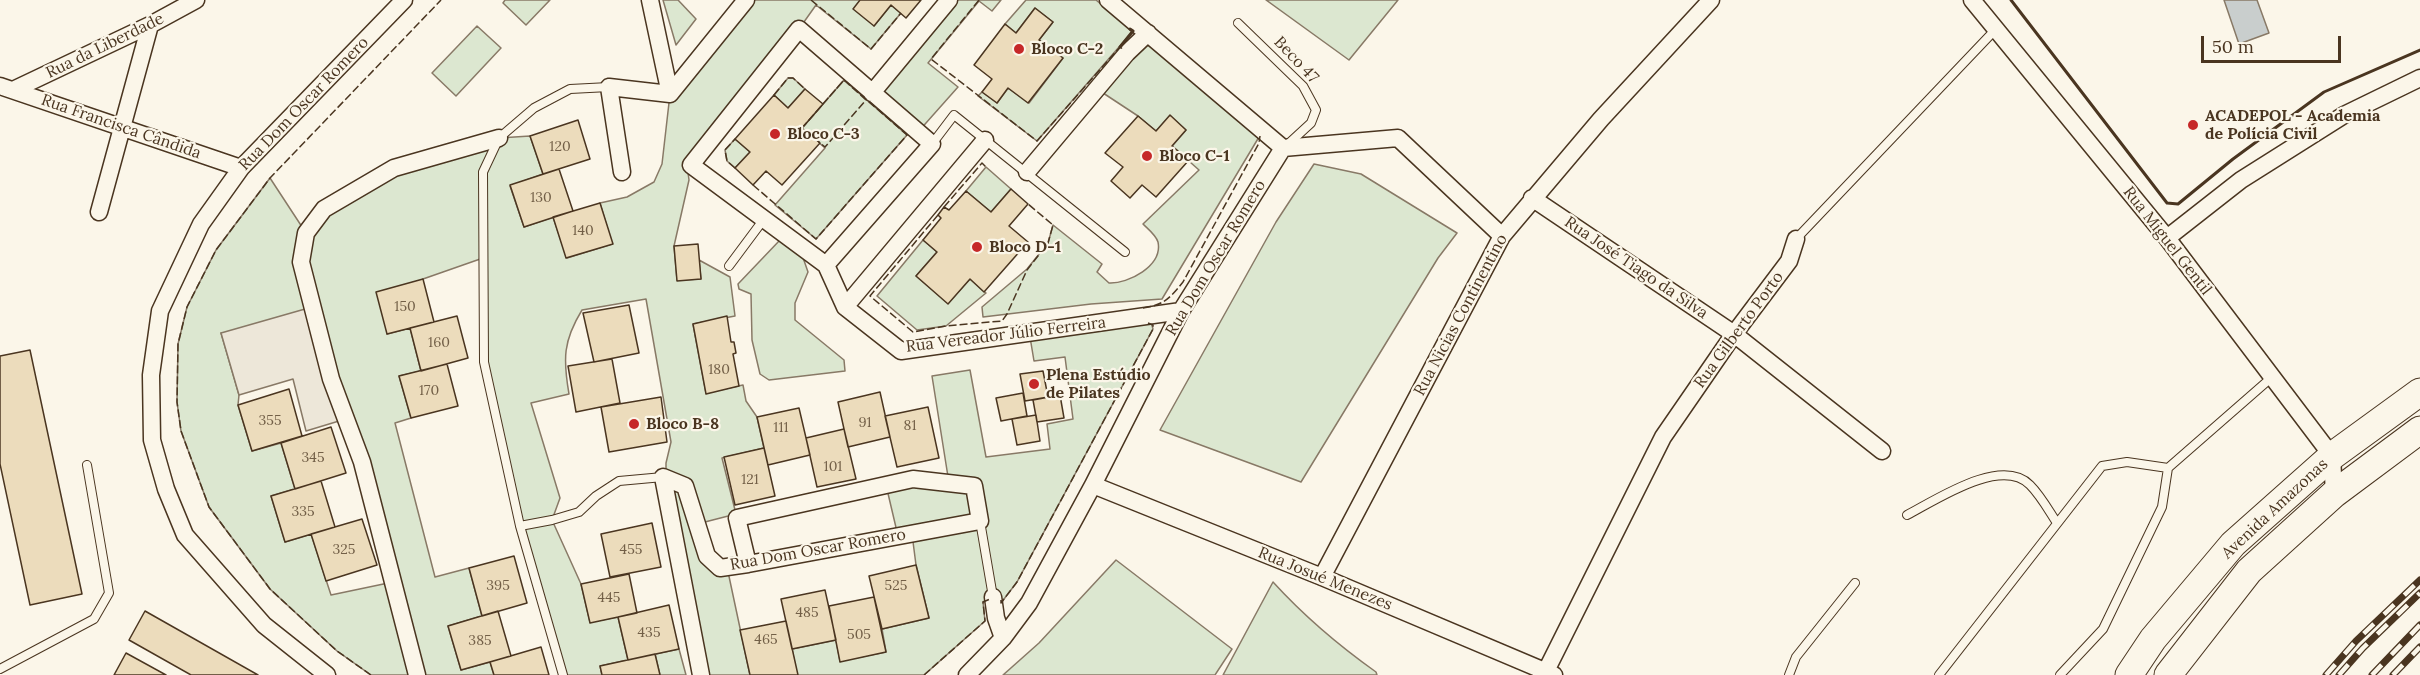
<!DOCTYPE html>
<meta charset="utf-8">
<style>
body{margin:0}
#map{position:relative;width:2420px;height:675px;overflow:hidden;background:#fbf6e9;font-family:Lora,serif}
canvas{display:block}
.scale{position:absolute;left:2201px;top:36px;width:140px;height:27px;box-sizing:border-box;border:3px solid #4a3520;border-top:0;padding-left:8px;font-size:18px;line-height:21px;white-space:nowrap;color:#4a3520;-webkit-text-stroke:4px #fbf6e9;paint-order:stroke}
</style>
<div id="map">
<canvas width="2420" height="675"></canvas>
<div class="scale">50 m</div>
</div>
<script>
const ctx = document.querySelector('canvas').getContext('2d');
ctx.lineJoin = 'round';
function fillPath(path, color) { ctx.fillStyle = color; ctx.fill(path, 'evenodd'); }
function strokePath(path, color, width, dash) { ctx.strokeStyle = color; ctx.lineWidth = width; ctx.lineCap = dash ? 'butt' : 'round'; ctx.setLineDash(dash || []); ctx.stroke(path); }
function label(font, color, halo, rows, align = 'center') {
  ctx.font = font + ' Lora,serif'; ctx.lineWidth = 4.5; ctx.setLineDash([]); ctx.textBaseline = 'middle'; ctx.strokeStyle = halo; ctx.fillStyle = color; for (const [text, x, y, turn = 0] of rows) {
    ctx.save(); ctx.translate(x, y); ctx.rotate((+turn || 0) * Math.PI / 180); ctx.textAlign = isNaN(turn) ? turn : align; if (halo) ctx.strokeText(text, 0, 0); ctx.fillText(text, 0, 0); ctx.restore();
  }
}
const green = new Path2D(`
 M505,0H550L526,25L503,3Z
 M663,0H678L696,19L676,45Z
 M746,0H860L874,26L891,5L901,13L871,49L816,5L799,29L687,165L689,180L674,246L677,280L701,279L699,260L730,277L735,316L693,324L706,393L743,385L746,401L757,417L764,448L722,458L736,514L701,523L707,556L727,567L750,675H701L666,476V463L671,442L646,299L582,310C563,341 563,359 569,394L531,403L560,498L552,520L581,584L590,622L618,617L628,660L600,666L602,675H563L520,526L484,362L483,258L423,279L387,334L410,328L421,371L399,376L411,418L395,423L435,577L469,568L482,616L448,626L461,670L490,662L494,675H371L337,651L270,589L209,507L181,431L177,402L178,344L187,307L216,250L270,178L306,233L324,209L394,168L499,138L530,136L543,174L510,186L524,227L553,217L567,258L612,244L600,203L627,197L654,182L662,164L670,94ZM221,333L331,379L393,582L331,595L311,534L285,542L271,496L295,489L281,443L252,451L238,405L239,395Z
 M949,0H1001L992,11L979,1L928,63L958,87L918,132L872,93Z
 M1026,0H1096L1133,31L1037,141L978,96L982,92L997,103L1008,88L1029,103L1063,58L1039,40L1053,22L1035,8L1016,33L1005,24Z
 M1266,0H1398L1349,60Z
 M477,26L501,48L456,96L432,73Z
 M1145,40L1259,137L1162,299L1091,304L983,317L982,307L1027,269L1048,243L1053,225L1102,264L1097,272L1109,283C1128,284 1163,266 1158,242C1156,235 1148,229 1143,224L1199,170L1172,146L1186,130L1170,116L1156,131L1138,116L1097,89Z
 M788,78H793L805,89L788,108L774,95Z
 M844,80L907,135L816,239L775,205L825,148L802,128Z
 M735,139L750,152L735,168L727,161L725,150Z
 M1314,164L1361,174L1457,233L1438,258L1301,482L1160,430L1276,222Z
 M986,167L1011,189L991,212L966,191Z
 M780,240L800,249L808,272L795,303V320L844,360L845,371L769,380L760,374L752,340L751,294L739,289L738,284Z
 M923,240L937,252L916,276L948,303L970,279L986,293L946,326L917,330L877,296Z
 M1151,322L1153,329L1017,582L1001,603L993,597L983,602L985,621L924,675H797L792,649L836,640L840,661L886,652L882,629L929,618L916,565L912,534L898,536L886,485L949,483L932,376L970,370L986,457L1050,449L1047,424L1073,419L1065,357L1034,361L1030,337Z
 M1116,560L1232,649L1215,675H1003L1039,643Z
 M1273,582C1304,616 1338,645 1376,672L1377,675H1223Z
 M679,649L686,675H660L655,654Z`);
const parking = new Path2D(`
 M312,307L339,421L306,431L293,379L239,395L221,333Z`);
const water = new Path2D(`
 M2224,0H2257L2269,33L2239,44Z`);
const building = new Path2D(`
 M860,0H921L906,18L891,5L874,26L853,9Z
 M1035,8L1053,22L1039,40L1063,58L1028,103L1008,88L997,103L982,92L992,79L974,65L1005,24L1016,33Z
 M805,89L823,104L802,128L820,143L782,185L766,171L753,185L735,168L750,152L735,139L774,95L788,108Z
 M1170,115L1186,130L1172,146L1189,160L1156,197L1142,185L1130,198L1111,181L1123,167L1105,153L1138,116L1156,131Z
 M578,120L590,159L543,174L530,136Z
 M559,169L573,211L524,227L510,185Z
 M1011,189L1028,204L1009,226L1028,242L984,292L970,279L948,304L916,276L937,252L923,240L941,218L938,215L944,207L949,210L966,191L991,212Z
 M600,203L613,244L566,258L553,217Z
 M698,244L701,279L677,281L674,246Z
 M423,279L434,322L387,334L376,292Z
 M629,305L639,353L594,362L583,313Z
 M457,316L468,358L421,371L410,328Z
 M727,316L731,342H734L736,353L733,354L739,386L706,394L693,324Z
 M30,350L82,594L30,605L0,464V356Z
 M612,359L620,403L576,412L568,366Z
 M447,364L458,406L411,418L399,376Z
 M1043,371L1048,397L1025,401L1020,374Z
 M289,389L302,436L252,451L238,405Z
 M880,392L890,437L848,447L838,402Z
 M1023,393L1027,416L1001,421L996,398Z
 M1060,395L1064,418L1037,422L1033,400Z
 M661,397L667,442L609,452L601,407Z
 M928,407L939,458L897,467L885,416Z
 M799,408L810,455L768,465L757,417Z
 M1036,415L1040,441L1017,445L1012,419Z
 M331,427L346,473L295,489L281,443Z
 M844,429L856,479L817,487L806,438Z
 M764,448L775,496L735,505L724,457Z
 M321,481L335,527L285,542L271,496Z
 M362,519L377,565L326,581L311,534Z
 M652,523L661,567L610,577L601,534Z
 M514,556L527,603L482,616L469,568Z
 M916,565L929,618L882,629L869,576Z
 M629,574L637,613L590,623L581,584Z
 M825,590L836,640L792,649L781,599Z
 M874,597L886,652L840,662L829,606Z
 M669,605L679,649L628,660L618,617Z
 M145,611L258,675H191L129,640Z
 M498,611L511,656L461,670L448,626Z
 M786,621L798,675H750L740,630Z
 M541,647L549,675H494L490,662Z
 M126,653L166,675H114Z
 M655,654L660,675H602L600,666Z`);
const lane = new Path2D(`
 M1238,23L1303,86L1316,110L1311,123L1286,146
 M932,144L954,115L1125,252
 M1796,239L1995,30
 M729,266L764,219
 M1907,515C1936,500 2001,456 2030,485C2041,496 2049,511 2057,523
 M980,521L993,597
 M520,526L552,520L579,512L596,496L619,481L663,477
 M0,669L94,619L109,593L87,465
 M563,675L520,526L484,362L483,172L499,138L534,108L570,89L609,87
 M1789,675L1796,657L1855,583
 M1939,675L2102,466L2127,462L2168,468L2271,378
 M2060,675L2103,629L2162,507L2168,468`);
const street = new Path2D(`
 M1108,0L1283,148
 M1972,0L2167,238L2332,456L2334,494
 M0,86L241,168
 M13,90L150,25L196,0
 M872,93L949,0
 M670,94L746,0
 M1283,148L1398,138L1502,236
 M622,172L609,87L670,94L650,0
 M1027,172L1127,53L1148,33
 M1532,198L1734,334L1882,451
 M99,212L150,25
 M2167,238L2241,180L2344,115L2420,78
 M826,265L691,165L799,29L932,144L826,265L845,307L901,351L1181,311
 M845,307L985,140
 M1093,485L1322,577L1554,675
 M1322,577L1502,236L1601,119L1711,0
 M993,597L996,618L1003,638
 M327,675L264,625L185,535L166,489L152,440L151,375L160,311L201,224L241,168L404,0
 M417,675L362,462L331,379L301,262L306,233L324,209L394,168L499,138
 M701,675L663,477L685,486L707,556L720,568L748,564L980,521L974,486L913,479L737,518L748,564
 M967,675L1003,638L1029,603L1093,485L1181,311L1283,148
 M1544,675L1663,437L1734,334L1789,261L1796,239`);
const primary = new Path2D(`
 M2129,675L2153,639L2233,544L2332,456L2420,392
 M2168,675L2249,571L2334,494L2420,430`);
const rail = new Path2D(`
 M2326,675L2356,641L2420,580
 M2339,675L2363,648L2420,593
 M2372,675L2420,625
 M2393,675L2420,647`);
const fence = new Path2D(`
 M811,0L871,49L901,13
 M979,0L931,59L1037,141L1120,47L1124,50
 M844,80L866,100L825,147L802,128Z
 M774,95L788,78H793L805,89
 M735,168L727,161L725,150L735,139
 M753,185L816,239L907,135L844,80L823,104
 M944,207L982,163L986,167
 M938,215L870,296L913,332L946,326L1002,321L1007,314L1027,270L1048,243L1053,225L1028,204
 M1143,308C1164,305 1170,298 1183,282L1259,143L1260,136
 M1001,600V603L1017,582L1153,329V325L1148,323
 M371,675L337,651L270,589L209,507L181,431L177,402L178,344L187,307L216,250L270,178L441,0
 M924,675L985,621L983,602L990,599`);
const wall = new Path2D(`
 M2011,0L2167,203L2178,204L2233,159L2324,92L2420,50
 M1120,47L1133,31L1130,29`);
const markers = [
 [1019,49,6,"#c62828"],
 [2193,125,6,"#c62828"],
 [775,134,6,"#c62828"],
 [1147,156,6,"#c62828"],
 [977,247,6,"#c62828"],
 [1034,384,6,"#c62828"],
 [634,424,6,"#c62828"]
];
const numberNames = [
 ["120",560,147],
 ["130",541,198],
 ["140",583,231],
 ["150",405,307],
 ["160",439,343],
 ["180",719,370],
 ["170",429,391],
 ["355",270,421],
 ["91",865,423],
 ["81",910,426],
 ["111",781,428],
 ["345",313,458],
 ["101",833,467],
 ["121",750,480],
 ["335",303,512],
 ["325",344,550],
 ["455",631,550],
 ["395",498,586],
 ["525",896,586],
 ["445",609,598],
 ["485",807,613],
 ["435",649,633],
 ["505",859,635],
 ["465",766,640],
 ["385",480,641]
];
const streetNames = [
 ["Rua da Liberdade",105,46,-26],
 ["Beco 47",1296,60,47],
 ["Rua Dom Oscar Romero",304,104,-46],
 ["Rua Francisca Cândida",121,127,19],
 ["Rua Miguel Gentil",2167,241,52],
 ["Rua Dom Oscar Romero",1216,258,-59],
 ["Rua José Tiago da Silva",1636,268,34],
 ["Rua Nicias Continentino",1461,315,-62],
 ["Rua Gilberto Porto",1739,330,-54],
 ["Rua Vereador Júlio Ferreira",1006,335,-7],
 ["Avenida Amazonas",2275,509,-43],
 ["Rua Dom Oscar Romero",818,550,-10],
 ["Rua Josué Menezes",1325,579,22]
];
const poiNames = [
 ["Bloco C-2",1031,49],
 ["ACADEPOL - Academia",2205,116],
 ["de Polícia Civil",2205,134],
 ["Bloco C-3",787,134],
 ["Bloco C-1",1159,156],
 ["Bloco D-1",989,247],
 ["Plena Estúdio",1046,375],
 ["de Pilates",1046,393],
 ["Bloco B-8",646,424]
];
fillPath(green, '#dce7d0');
strokePath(green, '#887966', 1.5);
fillPath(parking, '#ede7d9');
strokePath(parking, '#887966', 1.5);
fillPath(water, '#c9cecd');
strokePath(water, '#887966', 1.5);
fillPath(building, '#ecdcbc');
strokePath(building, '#4a3520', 1.5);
strokePath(lane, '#4a3520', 10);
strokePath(street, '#4a3520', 19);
strokePath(primary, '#4a3520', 29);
strokePath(lane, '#fbf6e9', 8);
strokePath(street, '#fbf6e9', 16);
strokePath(primary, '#fbf6e9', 27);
strokePath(rail, '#4a3520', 7);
strokePath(rail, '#fbf6e9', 4.5, [14]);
strokePath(fence, '#4a3520', 1.5, [8, 3]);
strokePath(wall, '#4a3520', 3);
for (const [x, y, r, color] of markers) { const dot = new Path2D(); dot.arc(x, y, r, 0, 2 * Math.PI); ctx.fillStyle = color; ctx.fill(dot); strokePath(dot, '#fbf6e9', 2); }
label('14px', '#725f47', null, numberNames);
label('16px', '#4a3520', '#fbf6e9', streetNames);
label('bold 16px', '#4a3520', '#fbf6e9', poiNames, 'left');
</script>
